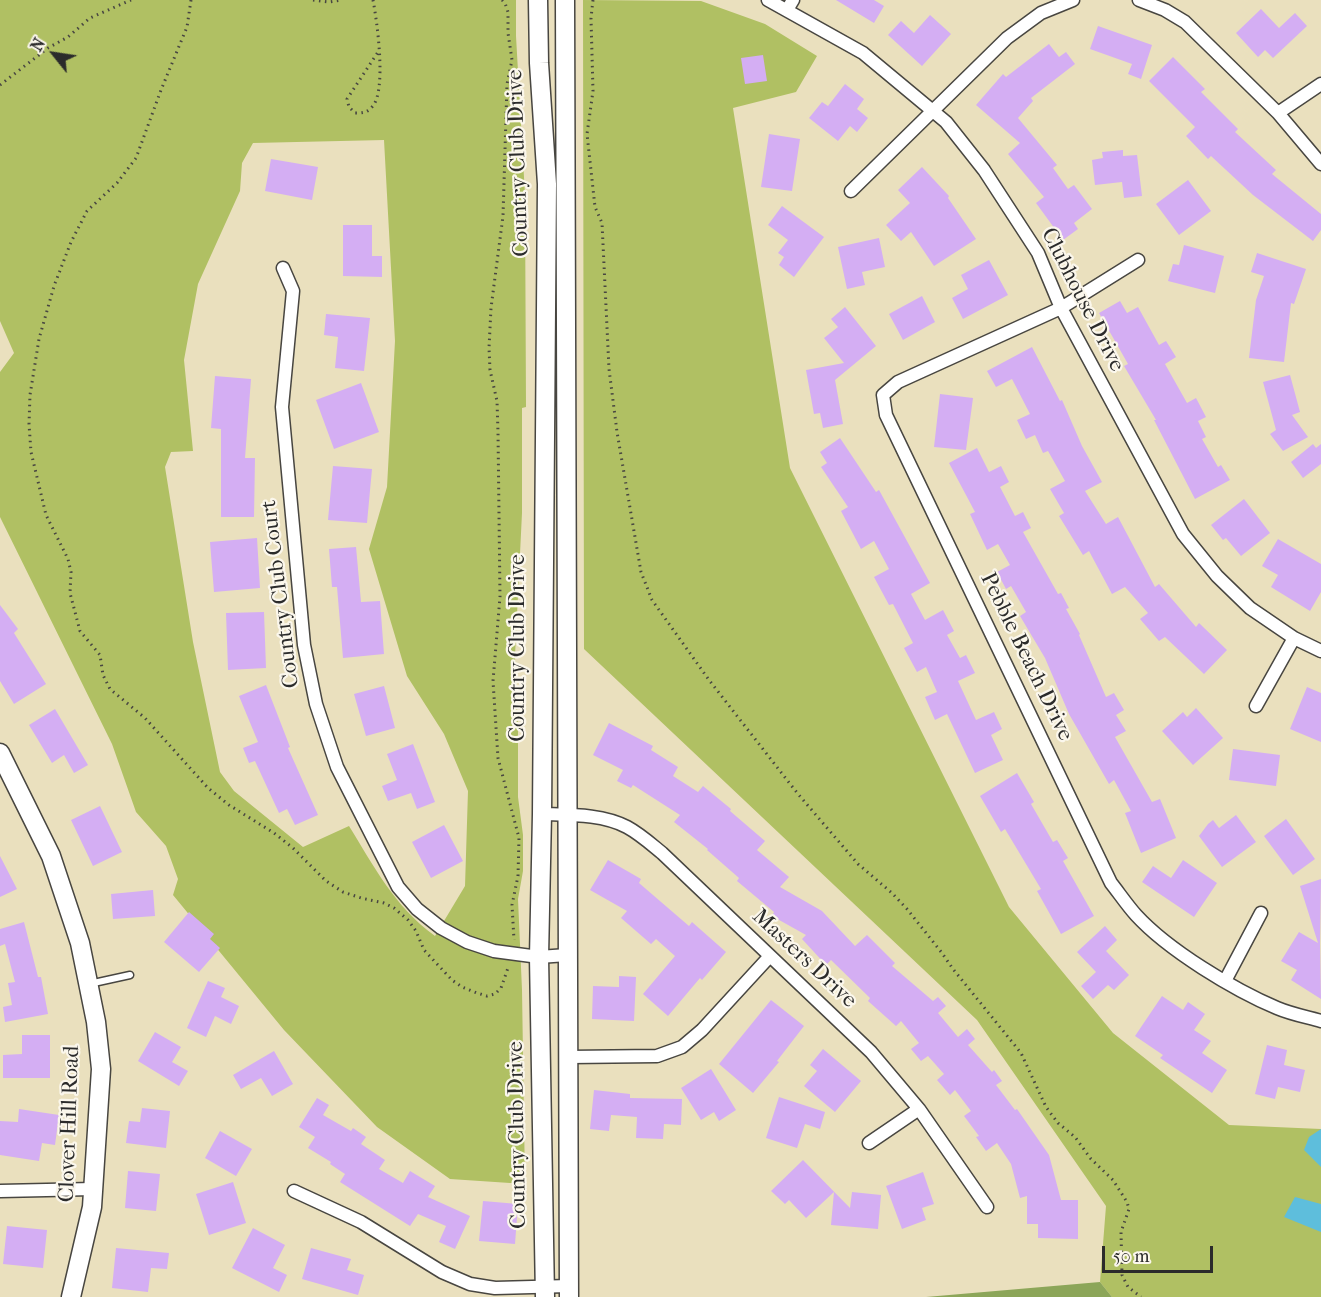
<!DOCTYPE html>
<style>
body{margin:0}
#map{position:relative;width:1321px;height:1297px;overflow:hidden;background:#eae0be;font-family:"IM FELL French Canon",serif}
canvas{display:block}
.north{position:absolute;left:24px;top:24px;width:60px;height:60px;-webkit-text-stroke:4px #fbf7ec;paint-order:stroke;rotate:300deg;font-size:16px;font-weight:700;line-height:24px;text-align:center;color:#2b2b2b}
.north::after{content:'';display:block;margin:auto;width:21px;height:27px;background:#2b2b2b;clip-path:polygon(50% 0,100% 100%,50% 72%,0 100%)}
.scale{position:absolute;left:1102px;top:1246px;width:111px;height:27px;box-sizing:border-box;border:3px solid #2b2b2b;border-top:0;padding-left:8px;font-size:18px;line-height:21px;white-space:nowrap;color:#2b2b2b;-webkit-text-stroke:4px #fbf7ec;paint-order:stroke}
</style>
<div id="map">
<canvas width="1321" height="1297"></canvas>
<div class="north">N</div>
<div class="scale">50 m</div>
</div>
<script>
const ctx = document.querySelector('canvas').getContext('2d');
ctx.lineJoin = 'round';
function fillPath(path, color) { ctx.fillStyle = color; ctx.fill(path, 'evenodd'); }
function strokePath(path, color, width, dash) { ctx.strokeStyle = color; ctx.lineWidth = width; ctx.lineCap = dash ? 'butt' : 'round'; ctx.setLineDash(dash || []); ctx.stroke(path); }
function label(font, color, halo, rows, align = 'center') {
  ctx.font = font + ' "IM FELL French Canon",serif'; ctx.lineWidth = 4.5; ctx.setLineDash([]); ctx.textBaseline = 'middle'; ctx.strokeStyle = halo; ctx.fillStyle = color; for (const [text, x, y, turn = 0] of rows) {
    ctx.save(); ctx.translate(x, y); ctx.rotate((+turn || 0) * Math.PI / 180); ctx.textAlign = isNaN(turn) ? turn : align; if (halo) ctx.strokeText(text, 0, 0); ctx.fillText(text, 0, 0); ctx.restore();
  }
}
const green = new Path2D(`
 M0,0H516V36L525,195L526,407L522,408V513L515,656L518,726V797L523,835V871L518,899L522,990L525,1184L450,1179L377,1127L284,1030L173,895L178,879L166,846L136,812L112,744L0,517V372L14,353L0,321ZM384,140L395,341L387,487L369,549L407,676L444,734L468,791L465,886L435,936C394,906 375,868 349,826L303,847L234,791L220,772L193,642L165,467L171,452L193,451L184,360L198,284L240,191L242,163L253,143Z
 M583,0L701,1L765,24L817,56L796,92L733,108L790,468L1009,907L1113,1033L1229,1125L1321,1129V1297H1112L1100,1282L1106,1206L977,1020L584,649Z`);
const forest = new Path2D(`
 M1100,1282L1112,1297H926Z`);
const water = new Path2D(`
 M1321,1129V1167L1304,1150L1309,1137Z
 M1295,1197L1321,1204V1232L1284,1217Z`);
const building = new Path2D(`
 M836,0H874L884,6L874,23Z
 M1261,9L1279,28L1295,13L1307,26L1273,58L1265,50L1258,57L1236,33Z
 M930,15L951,34L922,66L888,35L901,21L914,33Z
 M1098,26L1152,45L1141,79L1128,74L1132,64L1090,49Z
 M1049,44L1059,57L1066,52L1075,64L1031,98L1033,101L1018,118L1057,165L1053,168L1068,189L1074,185L1092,209L1074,223L1078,229L1063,240L1036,203L1044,197L1008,154L1020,143L976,105L1003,74L1006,77Z
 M763,55L767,81L745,84L741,58Z
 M1173,57L1205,89L1201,92L1238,129L1235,132L1276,170L1272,174L1321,214V230L1313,241L1253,195L1211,156L1208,159L1186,136L1195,127L1149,81Z
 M845,84L864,99L857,109L868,118L857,132L850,126L838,141L809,118L822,102L828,106Z
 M769,134L800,139L792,191L761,187Z
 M1123,150V156L1137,155L1142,196L1124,198L1122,182L1095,185L1092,160L1103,158L1102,152Z
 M271,159L318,167L312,200L265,191Z
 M922,167L949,196L948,198L976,239L934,266L911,232L901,241L886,225L910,203L898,190Z
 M1188,180L1211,211L1179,235L1156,204Z
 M782,206L824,237L794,277L779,265L784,257L778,253L788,240L768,225Z
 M343,225H372V256H382V277L343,276Z
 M879,238L885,267L862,272L865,285L847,289L838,247Z
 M1184,245L1224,256L1215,293L1168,281L1173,264L1179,265Z
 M1257,253L1306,269L1294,304L1291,303L1284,362L1249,358L1256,300L1264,276L1251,272Z
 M989,260L1008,295L963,319L952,298L968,289L961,275Z
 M922,296L935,322L903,340L889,314Z
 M1120,301L1127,313L1138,307L1159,345L1166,341L1176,357L1165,364L1187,403L1196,398L1206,417L1198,421L1206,437L1202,439L1218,467L1221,465L1230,480L1195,499L1154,420H1156L1124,366L1128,364L1099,313Z
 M845,307L876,346L835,380L843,424L823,428L820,413L814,414L806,370L844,363L824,338L838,327L831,319Z
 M326,314L370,318L364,371L335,368L338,337L324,335Z
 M1032,347L1060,401L1062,400L1082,446L1102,482L1085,491L1106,524L1118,517L1155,587L1159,584L1196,627L1199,623L1227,650L1204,674L1165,637L1159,641L1140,619L1148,613L1125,587L1112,594L1089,551L1083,555L1059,516L1064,513L1050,489L1065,481L1048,451L1043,453L1035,435L1026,439L1017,420L1030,414L1012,379L996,387L987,371Z
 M1290,375L1300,412L1292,415L1308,437L1283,451L1270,434L1276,430L1263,382Z
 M215,376L251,379L245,458H255L254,517H221V429L211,428Z
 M361,383L379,432L334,449L316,400Z
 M940,394L973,398L966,450L934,447Z
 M840,438L876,492L879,490L930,583L911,594L925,620L943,610L954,631L947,635L960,658L966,655L975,673L958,681L976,720L994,712L1002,729L991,735L1003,760L975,773L947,714L935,720L925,697L937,692L926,667L917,672L904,648L913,643L893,604L889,605L874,577L889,569L874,541L861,549L841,511L848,507L821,467L827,463L820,452Z
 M1313,444L1316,448L1321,444V464L1303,478L1291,462Z
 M977,448L989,472L1001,466L1009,482L1000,487L1015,516L1023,512L1031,528L1023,532L1058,594L1061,593L1069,608L1066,609L1080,634L1079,635L1106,697L1114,693L1124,710L1116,715L1126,731L1115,737L1152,802L1160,799L1176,838L1141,853L1125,813L1131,811L1114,780L1109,784L1069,714L1045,658L1020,616L1026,612L1011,586L1006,589L997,572L1010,565L998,544L987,550L970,514L975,512L949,463Z
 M333,466L372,469L367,523L328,520Z
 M1244,499L1270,533L1241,556L1226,538L1223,540L1211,525Z
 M257,538L260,588L214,592L210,542Z
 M1278,539L1321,564V592L1310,611L1271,587L1278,575L1262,566Z
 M356,547L361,602L380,601L384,654L343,658L337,587H332L329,549Z
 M0,605L18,629L14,633L46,684L14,704L0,681Z
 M264,612L266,668L228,670L226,613Z
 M266,685L290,747L288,748L318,815L295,825L287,809L279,813L255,761L249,763L243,748L258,742L239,696Z
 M384,686L395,728L366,736L354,694Z
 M1307,687L1321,693V742L1290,729Z
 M1196,708L1223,738L1193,765L1162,731L1183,712L1187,717Z
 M55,709L88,765L74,773L64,755L52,763L29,725Z
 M609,723L653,746L651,750L678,767L673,776L698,792L703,786L731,809L730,811L765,841L757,850L789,877L780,887L822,911L855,946L867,935L895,963L892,966L933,1001L938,997L946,1006L938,1013L958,1037L967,1029L975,1039L968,1045L992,1072L994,1070L1002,1081L996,1085L1015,1110L1017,1109L1049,1155L1061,1200H1078V1239L1038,1238V1224H1027V1196L1020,1198L1011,1164L997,1143L986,1151L976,1137L979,1136L964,1116L971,1111L955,1090L950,1095L937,1080L944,1074L928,1056L921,1061L911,1049L919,1043L901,1021L896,1026L868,1001L870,998L831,960L826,965L802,939L806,935L772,916L774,912L737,881L739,878L707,850L708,849L674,822L680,815L633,785L631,788L617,781L623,770L593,755Z
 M413,744L435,802L417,809L411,793L388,801L382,786L397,780L387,754Z
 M1233,749L1280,755L1276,786L1229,780Z
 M1017,773L1034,802L1031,804L1053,842L1057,840L1068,858L1063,861L1094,916L1061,934L1037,891L1041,889L1005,829L1001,832L980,796Z
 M100,806L122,852L93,866L71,820Z
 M1236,815L1256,842L1222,867L1199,836L1208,824L1213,820L1219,828Z
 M1286,819L1315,859L1293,875L1264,836Z
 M444,825L463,861L431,878L412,842Z
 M0,856L17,889L0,897Z
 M608,860L641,879L639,883L689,926L692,922L726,952L702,980L700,978L668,1016L643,994L675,956L656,939L651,944L621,918L627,911L590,890Z
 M1183,860L1217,883L1194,917L1142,882L1153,866L1171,878Z
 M1321,879L1320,944L1321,999L1291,980L1297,970L1281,961L1299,932L1318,943L1300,886Z
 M153,890L155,916L113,919L111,894Z
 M189,912L214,934L210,939L220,948L199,972L164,942Z
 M24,922L38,977H41L48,1014L5,1022L3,1007L12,1005L8,983L15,982L5,944L0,946V929Z
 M1105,926L1117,940L1106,951L1129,975L1114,990L1108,985L1093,999L1081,986L1096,972L1077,952Z
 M619,976L636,977L634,1021L592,1019L593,986L619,987Z
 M208,981L225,988L221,997L239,1006L231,1024L215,1016L206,1037L187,1028Z
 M1162,996L1183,1010L1188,1002L1205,1014L1194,1030L1211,1041L1202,1053L1227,1070L1212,1093L1160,1058L1163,1055L1135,1036Z
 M771,1000L804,1026L777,1061L779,1062L753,1093L719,1064Z
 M155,1032L181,1047L172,1062L188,1071L179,1086L138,1061Z
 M22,1035H50V1078H3V1055L22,1054Z
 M1267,1045L1287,1050L1284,1065L1305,1070L1300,1092L1278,1087L1275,1099L1255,1094Z
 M823,1049L861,1081L835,1112L804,1086L817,1071L810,1065Z
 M274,1051L293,1084L272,1096L261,1078L241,1089L233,1075Z
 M711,1069L736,1110L719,1121L714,1112L701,1120L681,1088Z
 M594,1090L630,1094V1098L682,1099L681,1125L664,1124L663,1139L636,1138L637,1117L611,1115L609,1131L590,1129Z
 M779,1097L825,1112L820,1129L805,1124L797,1148L766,1138Z
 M317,1098L329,1105L323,1115L351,1131L353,1128L366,1137L361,1144L385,1160L379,1169L403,1183L410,1171L435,1186L428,1197L470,1216L455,1249L439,1242L446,1226L418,1214L410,1226L340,1182L345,1174L330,1164L331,1162L308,1148L315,1137L299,1127Z
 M142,1108L170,1111L166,1148L126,1143L129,1121L140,1122Z
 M19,1109L59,1115L55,1145L42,1143L39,1161L0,1155V1121L18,1122Z
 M220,1131L252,1149L236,1176L205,1158Z
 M803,1160L850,1208L852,1192L881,1195L878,1229L831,1225L834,1192L806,1218L789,1200L785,1204L771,1191Z
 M128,1171L160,1174L156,1211L125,1208Z
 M923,1172L934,1204L922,1208L926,1220L902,1229L886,1186Z
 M233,1182L246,1223L209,1235L196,1194Z
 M483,1201L518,1204L515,1244L479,1241Z
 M7,1226L47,1230L43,1268L3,1264Z
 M253,1228L285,1245L273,1268L287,1275L279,1292L232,1268Z
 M116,1248L169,1253L167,1269L151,1268L148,1292L112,1288Z
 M311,1248L351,1259L347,1270L364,1275L358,1295L302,1279Z`);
const path = new Path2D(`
 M191,0L187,27L161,90L136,158L117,183L87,211L71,242L54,286L39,339L30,395L29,424L31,452L46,515L68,559L71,572L70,593L80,631L100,655L103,675L110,689L145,718L208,788L229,805L274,833L293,848L326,881L343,892L361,898L384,903L394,908L408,920L416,931L424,950L452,980L462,987L477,993L487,996L495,994L501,988L509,965
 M313,0L329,2L342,0
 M373,0C377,21 387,92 372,107C367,113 362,113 355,113L349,107L347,99L378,52
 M502,0L505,3L508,12V33L512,60L507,84L503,216L491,308L489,348L490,370L497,401L498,432L500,597L493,681L498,758L519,838L518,876L512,905L514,940
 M593,0L591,18L593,91L587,134L595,207L602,223L609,369L617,432L641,572L652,600L709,680L798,794L858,864L892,893L907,909L942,953L953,969L1021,1053L1046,1107L1058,1123L1075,1137L1091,1159L1113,1180L1127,1202L1129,1209L1121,1232L1122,1275L1128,1287L1141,1297
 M0,85L48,48L68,37L90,18L131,0`);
const lane = new Path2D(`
 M89,984L130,975`);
const street = new Path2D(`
 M768,0L863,53L946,122L984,170L1038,253L1061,308L1183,534L1217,576L1250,608L1294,638L1321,651
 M1139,0L1165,10L1185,22L1278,113L1321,164
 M787,10L793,0
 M1278,113L1321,84
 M851,191L1007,38L1041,13L1073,0
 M1138,260L1061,308L898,382L883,395L886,415L1111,883C1119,893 1127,905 1136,915C1168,950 1234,990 1277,1008C1291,1014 1307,1017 1321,1021
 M283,268L293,291L282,407L304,645L316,704L337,767L398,887L417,909L441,928L467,942L494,951L539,957L567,955
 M1256,706L1294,638
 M542,814C570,815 602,814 627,827C640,834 651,844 662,853L871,1052L919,1109L987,1207
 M1225,981L1261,913
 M569,1057L657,1056L682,1047L702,1030L770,956
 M869,1143L919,1109
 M0,1191L93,1189
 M294,1191L361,1222L442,1272L470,1284L495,1288L569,1286`);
const secondary = new Path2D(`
 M538,0L539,63L547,184L542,814L539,957L545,1297
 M565,0L569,1297
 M0,753L51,856L80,943L96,1022L101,1069L92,1207L71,1297`);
const streetNames = [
 ["Country Club Drive",519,163,-92],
 ["Clubhouse Drive",1082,300,63],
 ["Country Club Court",281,594,-97],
 ["Country Club Drive",519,648,-90],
 ["Pebble Beach Drive",1026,657,64],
 ["Masters Drive",804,959,43],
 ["Clover Hill Road",70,1124,-88],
 ["Country Club Drive",518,1135,-91]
];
fillPath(green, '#b0c063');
fillPath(forest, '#8ca659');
fillPath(water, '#5ebedc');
fillPath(building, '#d4aef3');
strokePath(lane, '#484641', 9);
strokePath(street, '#484641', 15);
strokePath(secondary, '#484641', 21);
strokePath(path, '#484641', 3, [1.5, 4.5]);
strokePath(lane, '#fff', 6);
strokePath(street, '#fff', 12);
strokePath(secondary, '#fff', 18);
label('22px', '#2b2b2b', '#fbf7ec', streetNames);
</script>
